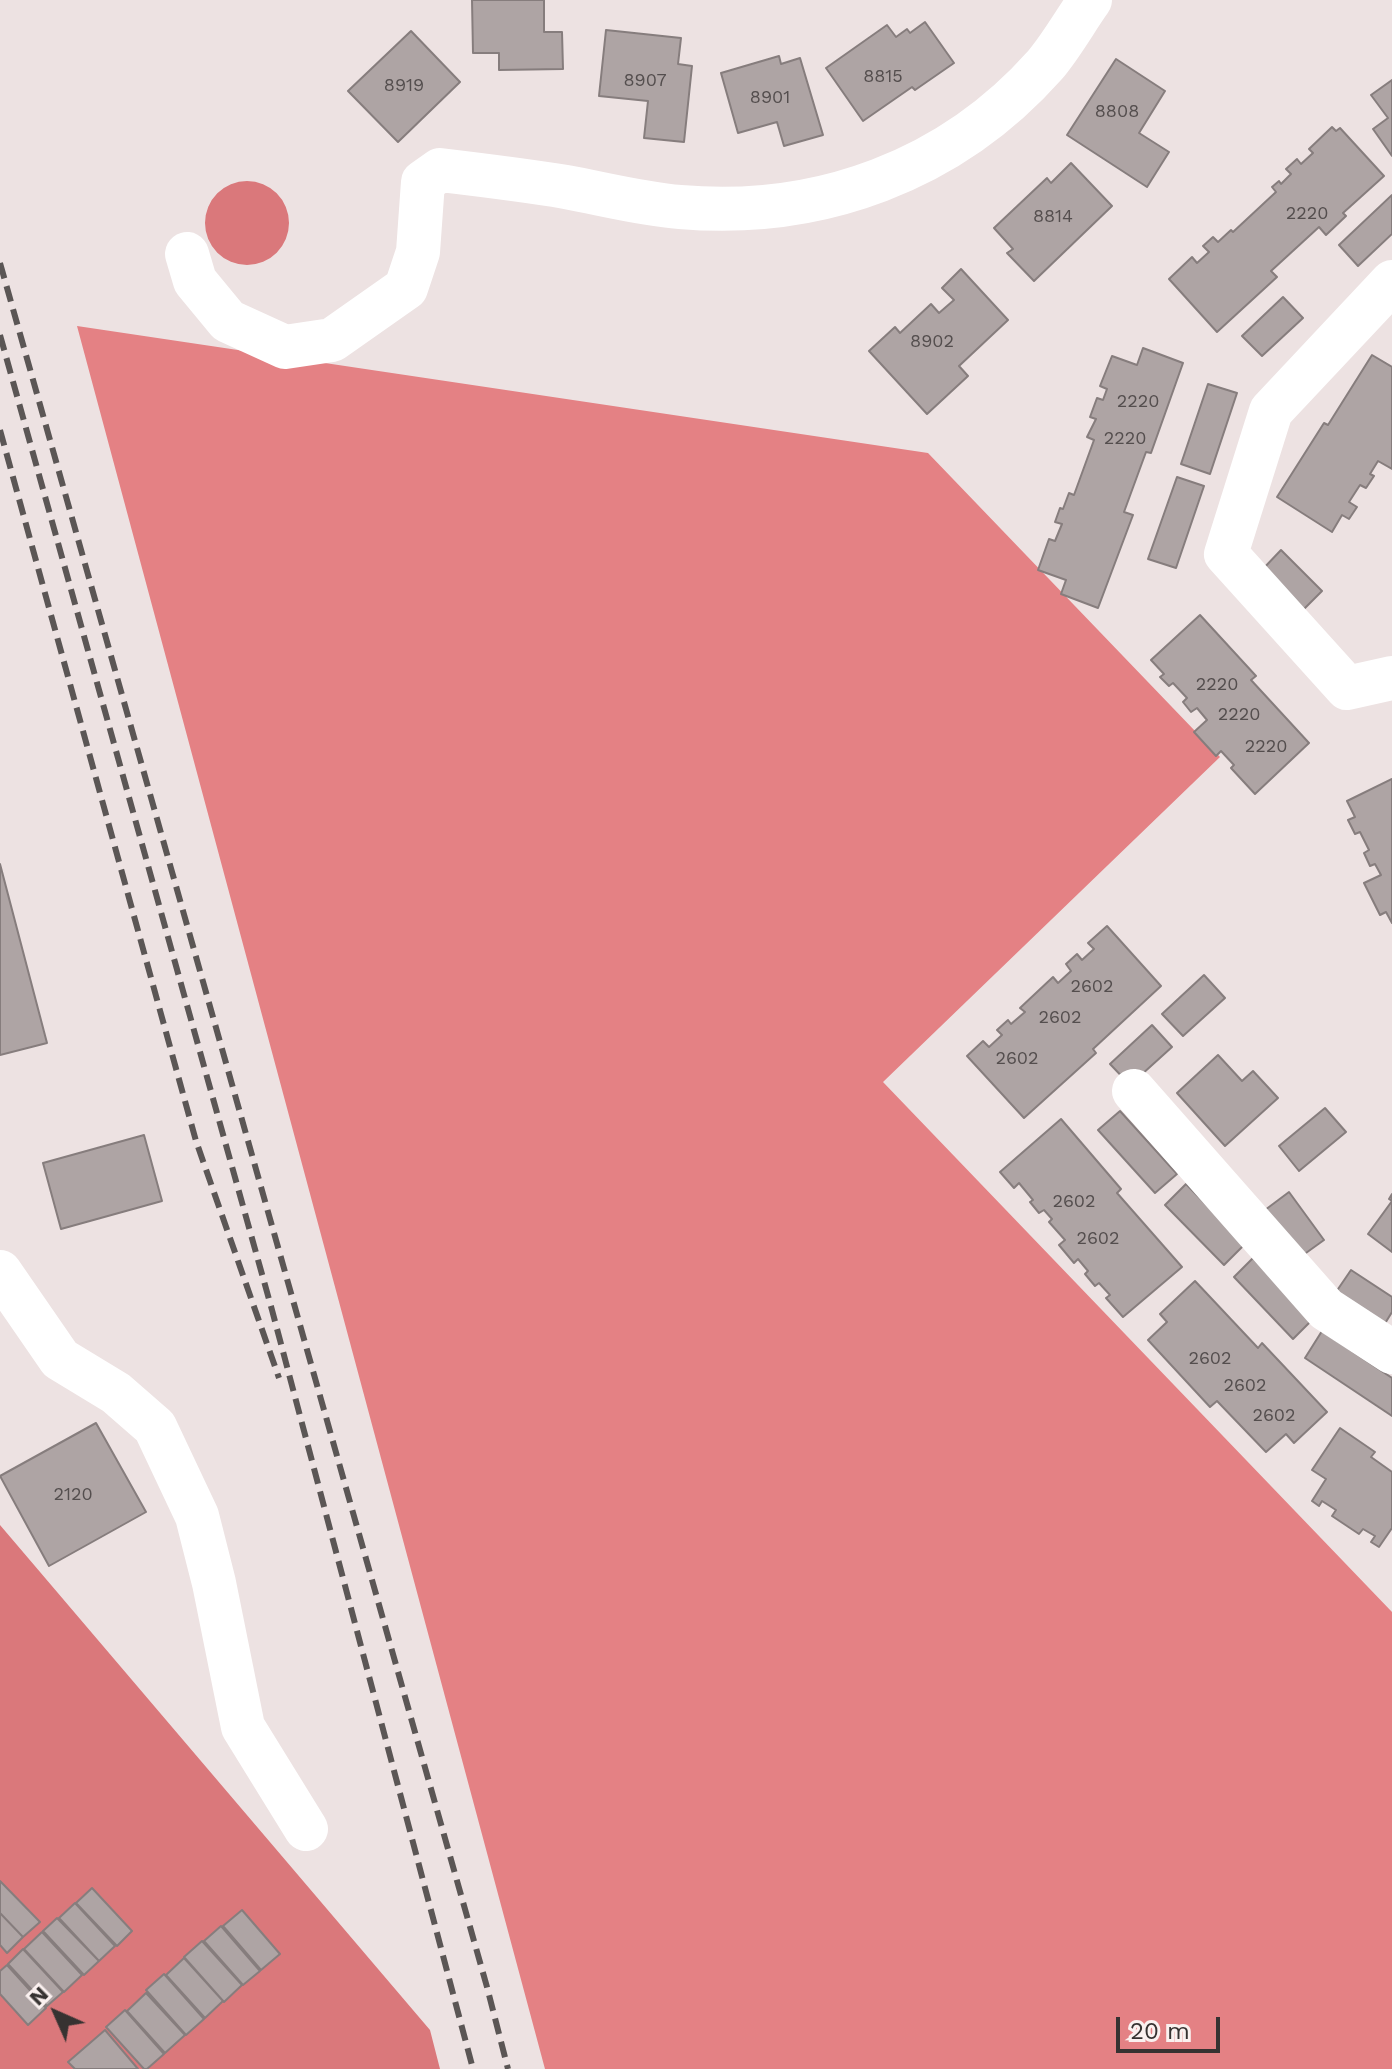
<!DOCTYPE html>
<style>
body{margin:0}
#map{position:relative;width:1392px;height:2069px;overflow:hidden;background:#ede2e2;font-family:"Work Sans",sans-serif}
canvas{display:block}
.north{position:absolute;left:16px;top:1973px;width:80px;height:80px;-webkit-text-stroke:6px #faf0ef;paint-order:stroke;rotate:315deg;font-size:22px;font-weight:700;line-height:32px;text-align:center;color:#363231}
.north::after{content:'';display:block;margin:auto;width:28px;height:36px;background:#363231;clip-path:polygon(50% 0,100% 100%,50% 72%,0 100%)}
.scale{position:absolute;left:1116px;top:2017px;width:104px;height:36px;box-sizing:border-box;border:4px solid #363231;border-top:0;padding-left:10px;font-size:24px;line-height:28px;white-space:nowrap;color:#363231;-webkit-text-stroke:6px #faf0ef;paint-order:stroke}
</style>
<div id="map">
<canvas width="1392" height="2069"></canvas>
<div class="north">N</div>
<div class="scale">20 m</div>
</div>
<script>
const ctx = document.querySelector('canvas').getContext('2d');
ctx.lineJoin = 'round';
function fillPath(path, color) { ctx.fillStyle = color; ctx.fill(path, 'evenodd'); }
function strokePath(path, color, width, dash) { ctx.strokeStyle = color; ctx.lineWidth = width; ctx.lineCap = dash ? 'butt' : 'round'; ctx.setLineDash(dash || []); ctx.stroke(path); }
function label(font, color, halo, rows, align = 'center') {
  ctx.font = font + ' "Work Sans",sans-serif'; ctx.lineWidth = 7; ctx.setLineDash([]); ctx.textBaseline = 'middle'; ctx.strokeStyle = halo; ctx.fillStyle = color; for (const [text, x, y, turn = 0] of rows) {
    ctx.save(); ctx.translate(x, y); ctx.rotate((+turn || 0) * Math.PI / 180); ctx.textAlign = isNaN(turn) ? turn : align; if (halo) ctx.strokeText(text, 0, 0); ctx.fillText(text, 0, 0); ctx.restore();
  }
}
const forest = new Path2D(`
 M77,326L928,453L1220,757L883,1082L1392,1612V2069H545Z`);
const water = new Path2D(`
 M205 223a42 42 0 1 1 84 0a42 42 0 1 1-84 0Z
 M0,1525L430,2030L440,2069H0Z`);
const building = new Path2D(`
 M472,0H544V32H562L563,69L499,70V53H473Z
 M925,22L954,63L915,90L912,87L863,121L826,68L887,25L896,37L907,29L910,33Z
 M606,30L681,38L678,64L692,66L684,142L644,138L648,101L599,96Z
 M411,31L460,82L398,142L348,91Z
 M779,56L781,64L800,58L823,135L784,146L777,122L738,133L721,73Z
 M1116,59L1165,91L1139,133L1169,152L1147,187L1067,135Z
 M1392,80V156L1373,129L1388,118L1371,95Z
 M1332,127L1336,131L1340,128L1384,176L1343,213L1346,216L1326,235L1319,227L1271,271L1277,277L1217,332L1169,279L1192,257L1197,263L1209,252L1203,246L1213,237L1218,242L1231,230L1233,232L1276,192L1272,187L1279,181L1281,184L1291,174L1286,169L1297,159L1301,164L1313,153L1309,149Z
 M1071,163L1112,206L1034,281L1007,253L1013,249L994,228L1047,178L1051,183Z
 M1392,195V234L1358,266L1339,245Z
 M961,269L1008,320L959,366L968,376L927,414L869,351L895,327L900,333L931,304L939,313L954,300L942,288Z
 M1283,297L1303,318L1262,356L1242,336Z
 M1143,348L1183,363L1151,453L1146,452L1124,512L1133,515L1098,608L1061,594L1066,580L1038,570L1049,539L1055,541L1062,524L1055,522L1060,508L1063,509L1069,493L1074,495L1094,440L1087,437L1096,419L1090,417L1097,398L1103,400L1107,389L1100,386L1112,356L1137,365Z
 M1372,355L1392,367V469L1378,461L1370,474L1374,476L1366,488L1360,485L1349,502L1357,507L1349,519L1342,515L1332,532L1277,497L1324,423L1328,425Z
 M1208,384L1237,393L1210,474L1181,464Z
 M1177,477L1204,486L1176,568L1148,559Z
 M1281,550L1322,591L1301,612L1261,571Z
 M1200,615L1256,676L1251,680L1309,743L1255,794L1231,768L1234,765L1221,751L1216,756L1194,732L1207,720L1197,708L1191,712L1183,702L1187,698L1173,683L1169,686L1160,677L1164,674L1151,660Z
 M1392,779V923L1386,912L1380,915L1364,883L1381,875L1375,864L1370,866L1364,853L1369,850L1360,832L1355,834L1348,820L1355,817L1347,801Z
 M0,864L47,1043L0,1055Z
 M1107,926L1161,986L1093,1049L1096,1053L1024,1118L967,1056L983,1041L989,1047L1002,1035L997,1030L1008,1020L1011,1024L1025,1012L1020,1008L1053,977L1058,983L1071,971L1066,964L1077,954L1082,960L1094,949L1088,943Z
 M1204,975L1225,998L1183,1036L1162,1014Z
 M1152,1025L1172,1047L1130,1085L1110,1064Z
 M1218,1055L1242,1081L1253,1071L1278,1098L1225,1146L1177,1093Z
 M1325,1108L1346,1132L1299,1171L1279,1146Z
 M1120,1111L1177,1174L1155,1193L1098,1130Z
 M1061,1119L1121,1189L1117,1193L1182,1267L1123,1317L1106,1298L1110,1295L1099,1283L1095,1286L1085,1274L1088,1271L1078,1259L1074,1263L1059,1245L1065,1240L1049,1222L1052,1219L1044,1210L1039,1213L1030,1202L1033,1200L1019,1183L1014,1188L1000,1172Z
 M144,1135L162,1201L61,1229L43,1163Z
 M1186,1184L1245,1244L1224,1265L1165,1205Z
 M1289,1192L1324,1240L1299,1258L1265,1210Z
 M1392,1194V1252L1368,1234L1392,1201L1389,1199Z
 M1253,1258L1313,1319L1293,1339L1234,1277Z
 M1351,1270L1392,1297V1312L1384,1325L1336,1292Z
 M1195,1281L1258,1348L1262,1343L1327,1412L1294,1443L1286,1434L1266,1452L1217,1401L1210,1407L1148,1340L1167,1322L1160,1314Z
 M1322,1331L1392,1378V1416L1305,1358Z
 M96,1423L146,1512L49,1566L0,1476Z
 M1340,1428L1375,1452L1371,1457L1392,1472V1528L1379,1547L1371,1542L1375,1536L1363,1529L1359,1534L1332,1516L1336,1510L1322,1501L1319,1506L1312,1501L1326,1479L1312,1470Z
 M0,1881L40,1922L23,1937L0,1913Z
 M92,1888L132,1931L117,1946L76,1903Z
 M75,1903L115,1946L99,1961L59,1918Z
 M242,1910L280,1954L261,1970L223,1926Z
 M0,1913L23,1937L7,1953L0,1945Z
 M57,1918L99,1961L84,1975L43,1931Z
 M221,1926L260,1971L243,1985L204,1941Z
 M42,1932L82,1975L64,1992L24,1949Z
 M202,1941L242,1985L224,2002L184,1957Z
 M23,1949L63,1992L47,2006L8,1964Z
 M184,1958L223,2001L205,2018L166,1975Z
 M7,1965L46,2008L28,2025L0,1994V1971Z
 M164,1974L204,2019L186,2035L146,1990Z
 M146,1993L185,2035L165,2053L127,2011Z
 M125,2010L164,2054L147,2069H144L106,2027Z
 M105,2030L138,2069H75L68,2062Z`);
const minor = new Path2D(`
 M187,254L195,281L228,321L285,347L332,340L406,288L418,252L423,182L440,170C482,175 524,180 566,187C604,194 642,204 680,207C819,219 951,171 1045,65C1062,45 1075,21 1090,0
 M1392,282L1271,411L1226,554L1347,688L1392,678
 M1134,1091L1326,1309L1392,1352
 M0,1272L60,1359L116,1393L155,1427L197,1516L214,1583L243,1727L306,1829`);
const rail = new Path2D(`
 M0,263L487,1987L508,2069
 M0,335L272,1310L473,2069
 M0,430L196,1141L279,1378`);
const numberNames = [
 ["8815",883,77],
 ["8907",645,81],
 ["8919",404,86],
 ["8901",770,98],
 ["8808",1117,112],
 ["2220",1307,214],
 ["8814",1053,217],
 ["8902",932,342],
 ["2220",1138,402],
 ["2220",1125,439],
 ["2220",1217,685],
 ["2220",1239,715],
 ["2220",1266,747],
 ["2602",1092,987],
 ["2602",1060,1018],
 ["2602",1017,1059],
 ["2602",1074,1202],
 ["2602",1098,1239],
 ["2602",1210,1359],
 ["2602",1245,1386],
 ["2602",1274,1416],
 ["2120",73,1495]
];
fillPath(forest, '#e48184');
fillPath(water, '#da787b');
fillPath(building, '#aea4a4');
strokePath(building, '#867d7d', 2);
strokePath(minor, '#fff', 44);
strokePath(rail, '#5b5655', 6, [16, 8]);
label('18px', '#544e4e', null, numberNames);
</script>
